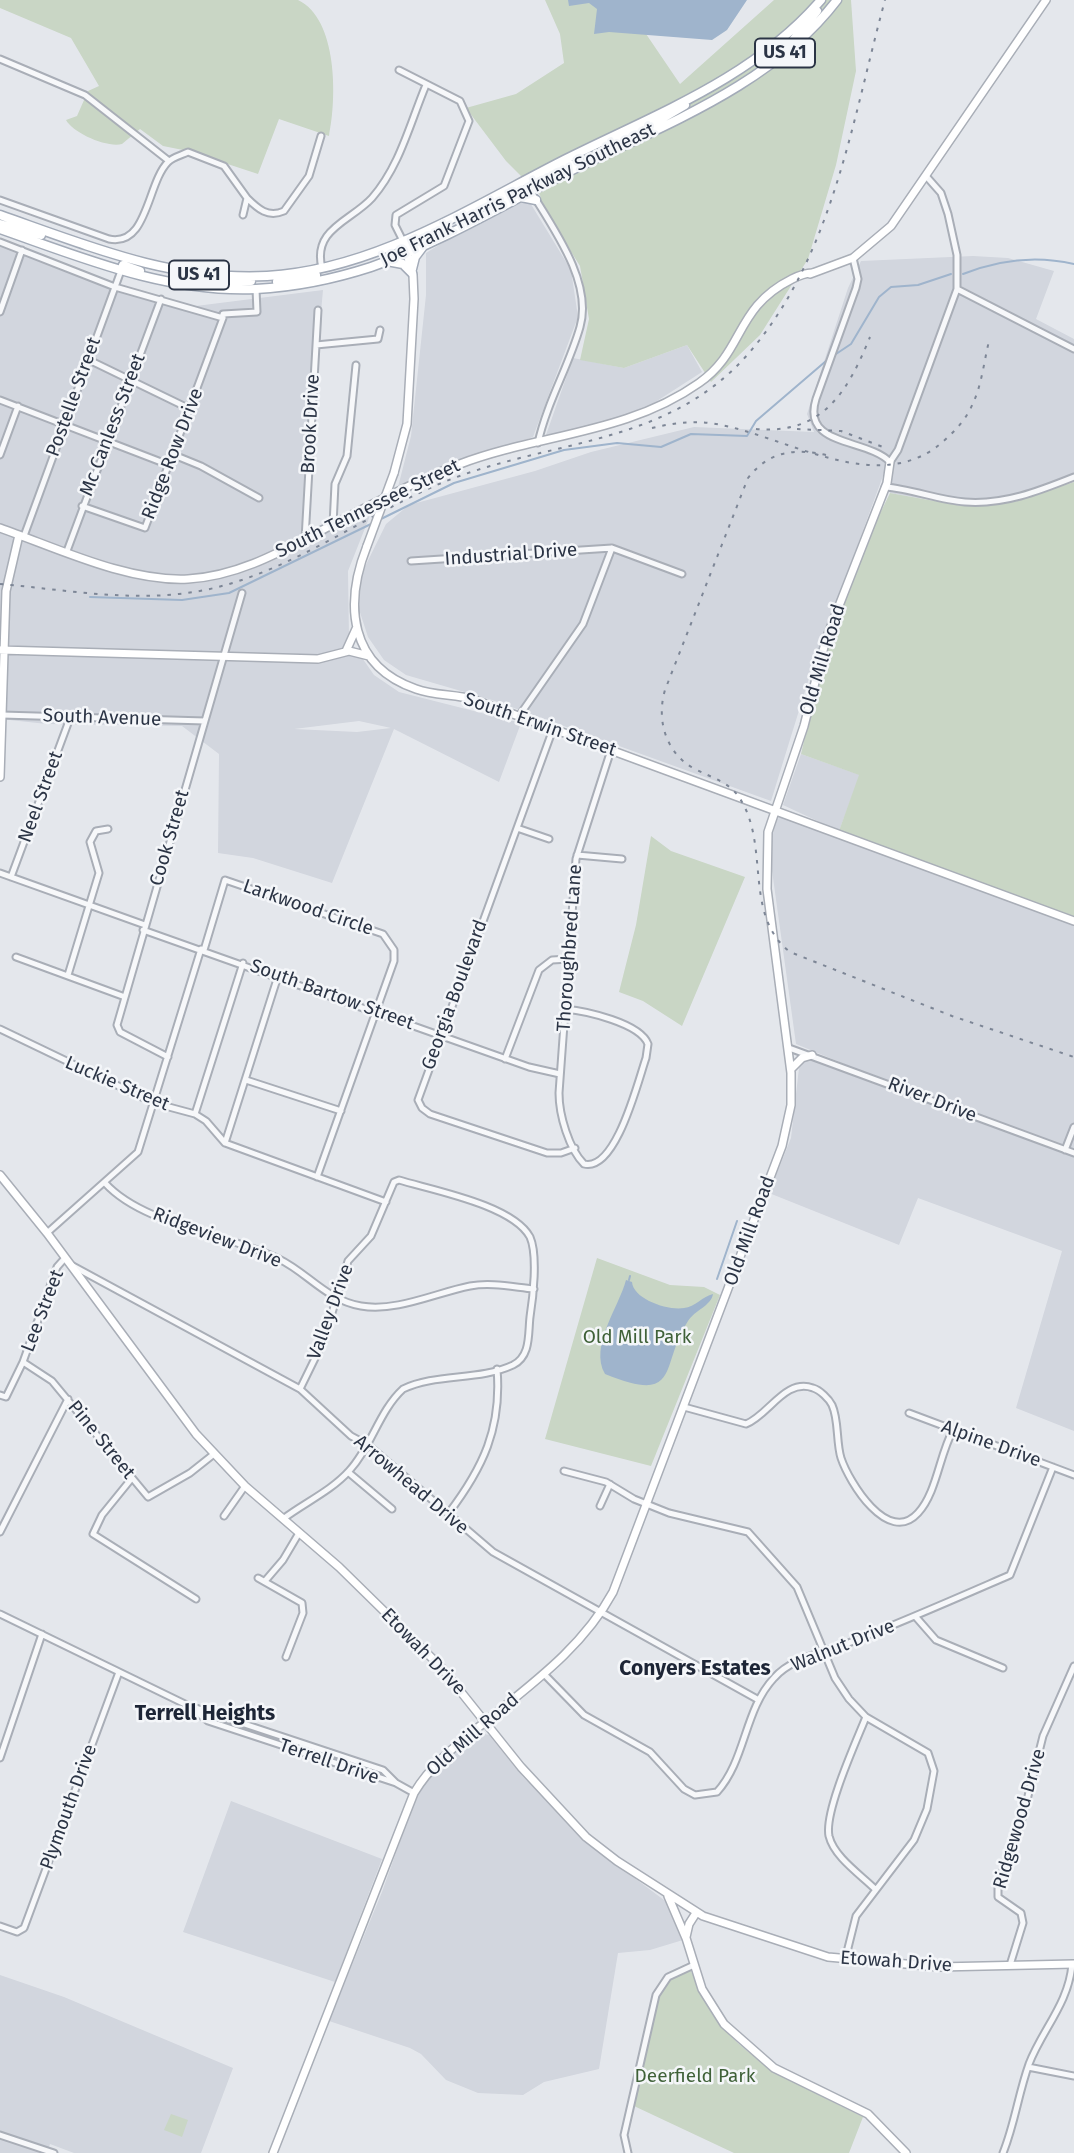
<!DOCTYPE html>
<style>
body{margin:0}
canvas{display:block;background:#e4e7ec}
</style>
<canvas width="1074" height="2153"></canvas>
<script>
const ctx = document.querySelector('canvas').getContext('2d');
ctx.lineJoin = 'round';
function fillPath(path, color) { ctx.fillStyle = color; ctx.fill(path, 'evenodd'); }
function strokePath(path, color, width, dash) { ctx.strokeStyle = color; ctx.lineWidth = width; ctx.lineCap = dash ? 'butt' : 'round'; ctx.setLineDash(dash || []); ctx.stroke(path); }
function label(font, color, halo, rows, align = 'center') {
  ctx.font = font + ' "Fira Sans",sans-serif'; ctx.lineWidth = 5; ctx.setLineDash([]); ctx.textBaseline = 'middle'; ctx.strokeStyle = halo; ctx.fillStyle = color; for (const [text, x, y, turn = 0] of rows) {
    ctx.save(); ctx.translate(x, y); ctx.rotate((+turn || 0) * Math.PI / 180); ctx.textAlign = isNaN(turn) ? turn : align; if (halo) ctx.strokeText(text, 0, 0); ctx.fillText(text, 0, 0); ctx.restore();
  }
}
const built = new Path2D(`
 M529,201L571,270L578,317L533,437L398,487L411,436L426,295V253L503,205Z
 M0,246L122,293L180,308L323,290L300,545L373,508L348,571L349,639L374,675L399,692L521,723L499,782L394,729L332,883L253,858L218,853L219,754L182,726L47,724L0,719ZM359,721L391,728L357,732L294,729Z
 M973,256L1008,258L1054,271L1036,319L1074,339V482L1014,502L962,506L890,493L891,454L810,675L771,801L492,700L406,675L384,660L368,637L353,591L386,524L409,505L535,471L591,452L694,427L814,432L807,414L848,288L861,261Z
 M687,345L702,372L646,408L593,427L546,435L573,358L624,368Z
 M801,754L860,775L839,831L783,805Z
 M781,817L1074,924V1431L1016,1408L1062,1251L918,1198L899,1245L769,1193L791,1138L799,1068L807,1059L912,1092L796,1044L770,856L775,820Z
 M480,1733L489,1735L523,1777L605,1856L668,1903L683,1940L650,1950L618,1953L599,2069L544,2082L523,2095L478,2093L446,2080L421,2054L410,2048L329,2021L382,1892L417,1794L437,1768Z
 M231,1801L382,1859L335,1982L183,1932Z
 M0,1975L64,1997L233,2068L201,2153H74L50,2144L47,2153H0Z`);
const green = new Path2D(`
 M0,0H298C338,19 337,99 329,136L279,119L258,174L188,151L163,146L140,129L122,144C107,148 73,133 66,120L77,116L88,91L99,86L71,38L0,8Z
 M545,0H623L680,84L774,0H851L856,71L836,165L808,259L760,335L711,382L687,345L624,368L580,360L589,319L580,266L543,207L540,195L506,161L466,108L516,94L564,63L560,34Z
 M1074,482V918L839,831L859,775L801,754L824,657L868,538L890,493L962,506L1014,502Z
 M651,836L671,851L745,877L682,1026L643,1001L619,992L636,925Z
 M597,1258L670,1285L704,1287L720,1295L651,1466L545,1439Z
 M690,1970C700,1985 704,2003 715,2018C752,2067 810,2090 863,2117L849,2153H734L634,2106L659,1993L673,1977Z
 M171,2114L188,2120L182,2137L164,2130Z`);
const water = new Path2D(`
 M568,0H747L727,30L712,40L609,32L594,34L597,9L589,3L569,6Z
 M626,1280L632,1282C633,1299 668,1311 684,1308C695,1307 703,1296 713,1294C711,1306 695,1310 688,1321C659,1366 682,1405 605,1374C589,1346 619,1307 626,1280Z`);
const stream = new Path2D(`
 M963,274C998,260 1036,255 1074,264
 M836,354L851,344L879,297L891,287L918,285L951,274
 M381,519L454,483L564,450L617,443L661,447L691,434L747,436L756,421L826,361
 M90,597L182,600L229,593L373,523
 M717,1279L737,1221
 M629,1280L630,1276`);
const street = new Path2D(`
 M0,59L85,95L169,161
 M399,70L460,101L469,121L444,186L396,215L395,225L403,241
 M524,180C547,220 594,279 580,327C569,366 547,402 538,443
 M247,198C258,209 268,218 284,211L309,176L321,136
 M0,200L109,239C148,247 147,183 168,162C173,157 182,155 188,152L224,166L247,198L243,215
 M0,242L115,287L223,318V314L257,312L256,289
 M853,258L858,279L856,288L816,399C801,447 867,438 890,462L898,450L957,289V255L948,214L941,193L926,176
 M322,268C312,229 351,221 372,198C400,166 410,123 426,85
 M957,289L1074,349
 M0,312L22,250
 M316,345L378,339L380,330
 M87,359L190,409
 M0,400L169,465
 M0,455L18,406
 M174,455L201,466L259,498
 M885,487C912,489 938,500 965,502C1004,505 1039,491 1074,477
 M82,506L145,528L223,318
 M333,525L335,484L347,456L356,365
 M24,536L122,268
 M305,539L318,310
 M67,551L161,299
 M411,561L612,548L682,574
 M2,715L205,721
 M519,716L583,624L612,548
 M553,729L418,1100L422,1108L430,1114L547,1153H561L575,1148
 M517,828L549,839
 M577,855L622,859
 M0,873L145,925
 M11,877L70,718
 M143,930L529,1067L560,1074
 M204,950L225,880L383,934L394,950V961L317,1177
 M16,957L125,997
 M68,975L99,873L90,842L96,831L108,829
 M565,1009C586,1011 640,1023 648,1044L646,1058C638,1081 616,1172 584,1164C569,1149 559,1115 559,1093L576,859L611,750
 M0,1029L154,1103L195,1114L206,1121L225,1143L386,1202
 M789,1048L1074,1153
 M168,1057L120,1032L117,1025L242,593
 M505,1059L539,970L552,960L569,959
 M246,1080L341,1111
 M195,1114L243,963
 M225,1143L278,976
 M1065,1150L1074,1127
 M105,1183C143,1225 228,1234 279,1259C308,1273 326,1300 361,1306C397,1312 435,1293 470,1286C491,1282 513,1287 534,1289
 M47,1233L138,1152L201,949
 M71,1265L300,1389L351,1436L368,1445L493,1552L757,1699
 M23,1362L52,1381L148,1497L190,1473L214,1454
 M0,1395L6,1397L23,1362L57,1267L65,1258
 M684,1407L746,1424C769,1415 785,1378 813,1388C820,1390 829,1399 832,1405C839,1420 836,1442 841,1458C849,1482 888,1546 918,1513C937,1492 939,1456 953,1430
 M909,1413L1074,1475
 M564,1471L606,1482L634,1499L669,1513L748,1532L797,1587L835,1678L849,1699L866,1717L928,1753L934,1771L927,1809L914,1840L856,1916L845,1960
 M348,1472L392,1509
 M132,1478L102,1515L93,1534L196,1599
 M600,1506L610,1484
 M448,1514C483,1468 502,1428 497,1369
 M224,1516L245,1486
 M283,1519C304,1503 331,1491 349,1471C372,1446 379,1411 403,1389C436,1373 479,1381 513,1365C531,1356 528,1334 530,1317C533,1298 538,1255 530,1237C513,1205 432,1190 399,1180L394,1182L371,1236L348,1261L323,1342L300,1389
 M0,1532L68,1399
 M258,1578L302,1603L303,1613L286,1657
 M265,1581L283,1560L299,1533
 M0,1614L187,1705L383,1770L396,1783
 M915,1616L936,1640L1003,1668
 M544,1674L584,1715L650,1752L684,1789L695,1795L717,1792C746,1760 744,1710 774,1678C792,1657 827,1652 851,1642C905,1621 957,1598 1010,1575L1053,1467
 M190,1707L208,1721L396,1783L414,1793
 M866,1717C856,1742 824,1812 829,1836C834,1857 861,1875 875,1889
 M0,1758L42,1634
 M0,1926L17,1932L24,1928L119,1672
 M1010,1965L1023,1923L1021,1913L998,1897V1884L1023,1816L1043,1736L1074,1666
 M1028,2067L1074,2076
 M0,2135L54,2153
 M628,2153L624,2135L656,1995L668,1977L694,1965
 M1003,2153C1015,2123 1018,2095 1029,2064C1042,2030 1069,2003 1072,1964`);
const secondary = new Path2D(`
 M810,274L853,258L891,226L1046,0
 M394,473L407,424L414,299L413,275L403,241
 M0,528C57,548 127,582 188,579C239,576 282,551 326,528C370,505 414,482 460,464C539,434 627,434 699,383C745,351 734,308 792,279C798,276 804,273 812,273
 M367,546C344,604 349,666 416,689C435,696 456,694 475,700L1074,921
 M0,650L318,659L349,651L369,656
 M346,651L356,629
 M0,777L6,591L19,535
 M791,1069L802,1058L812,1055
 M0,1175L47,1233L196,1434L245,1486L339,1567L441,1667L521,1767L586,1837L617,1861L703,1916L828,1957L939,1967L1074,1964
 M668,1896L686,1938L702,1989L724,2024L774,2068L868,2114L906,2153
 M686,1937L689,1924L696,1913
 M273,2153L414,1793C432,1763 458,1744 485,1722C533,1683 583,1647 613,1592L782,1146L791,1105V1073L767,889L768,832L804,726L826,639L887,483L890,462`);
const primary = new Path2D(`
 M794,39L817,11
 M651,125L685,105
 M613,143L637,127
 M532,184L571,165
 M521,197L536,200
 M487,207L518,189
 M0,215C88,246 172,281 267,276C375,270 473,206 566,159C656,114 754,78 821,0
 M0,224L41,235
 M0,229C83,258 166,293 256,289C295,287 334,279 371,267C437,244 500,207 562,175C657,127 770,88 837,0
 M409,245L437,229
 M387,261L403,264L412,273
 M123,265L140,271
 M412,269L415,257L424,245
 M208,282L251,281
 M277,282L316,275`);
const rail = new Path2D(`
 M652,428C673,423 694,420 716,424C788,436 883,502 948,437C958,428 968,416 973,403C982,384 984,361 989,341
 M756,429C823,435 848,391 870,337
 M797,429L841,431L888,449
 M826,455C794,448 769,451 748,478L665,690C656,720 666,754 695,769C714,779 731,782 742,802C769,849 744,916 790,952L952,1016L1074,1057
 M0,584C70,590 144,605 214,588C290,570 359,520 430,488C539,438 664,451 749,353C833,255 852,121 885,0`);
const secondaryBridge = new Path2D(`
 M367,546L394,473`);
const shields = [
 [785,53,60],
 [199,275,60]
];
const shieldNames = [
 ["US 41",785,53],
 ["US 41",199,275]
];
const streetNames = [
 ["Joe Frank Harris Parkway Southeast",518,195,-26],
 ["Postelle Street",74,397,-70],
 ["Brook Drive",311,424,-87],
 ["Mc Canless Street",113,425,-69],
 ["Ridge Row Drive",173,454,-69],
 ["South Tennessee Street",368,509,-26],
 ["Industrial Drive",511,555,-4],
 ["Old Mill Road",823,660,-73],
 ["South Avenue",102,718,2],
 ["South Erwin Street",540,725,19],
 ["Neel Street",41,797,-70],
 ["Cook Street",170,838,-74],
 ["Larkwood Circle",308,908,19],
 ["Thoroughbred Lane",570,948,-86],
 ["South Bartow Street",332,995,20],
 ["Georgia Boulevard",455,995,-70],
 ["Luckie Street",117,1084,23],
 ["River Drive",932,1100,21],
 ["Old Mill Road",750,1231,-70],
 ["Ridgeview Drive",217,1238,21],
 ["Lee Street",43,1311,-69],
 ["Valley Drive",331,1312,-70],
 ["Pine Street",101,1440,51],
 ["Alpine Drive",991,1444,20],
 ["Arrowhead Drive",411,1485,40],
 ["Walnut Drive",843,1646,-22],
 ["Etowah Drive",423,1652,46],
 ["Old Mill Road",473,1735,-41],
 ["Terrell Drive",329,1762,19],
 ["Plymouth Drive",69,1807,-70],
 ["Ridgewood Drive",1020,1819,-74],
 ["Etowah Drive",896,1962,4]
];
const parkNames = [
 ["Old Mill Park",637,1338],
 ["Deerfield Park",695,2077]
];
const neighbourhoodNames = [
 ["Conyers Estates",695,1669],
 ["Terrell Heights",205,1714]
];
fillPath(built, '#d2d6de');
fillPath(green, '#c9d6c5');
fillPath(water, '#9fb4cc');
strokePath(stream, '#9fb4cc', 2);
strokePath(street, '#a9aeb7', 9);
strokePath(secondary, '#a9aeb7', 10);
strokePath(primary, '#a3abb8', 11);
strokePath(street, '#f7f8fa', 5);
strokePath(secondary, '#fff', 7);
strokePath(primary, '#fff', 8);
strokePath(rail, '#7d8696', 2, [3.5, 7]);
strokePath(secondaryBridge, '#a9aeb7', 10, []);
strokePath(secondaryBridge, '#fff', 7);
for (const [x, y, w] of shields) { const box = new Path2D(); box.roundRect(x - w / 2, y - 14.5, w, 29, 5); ctx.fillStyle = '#f4f6f9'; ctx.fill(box); strokePath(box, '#2b3445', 2); }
label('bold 18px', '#2b3445', null, shieldNames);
label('19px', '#2b3445', '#f4f6f9', streetNames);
label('19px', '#3f6138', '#f4f6f9', parkNames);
label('bold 21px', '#1d2536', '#f4f6f9', neighbourhoodNames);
</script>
